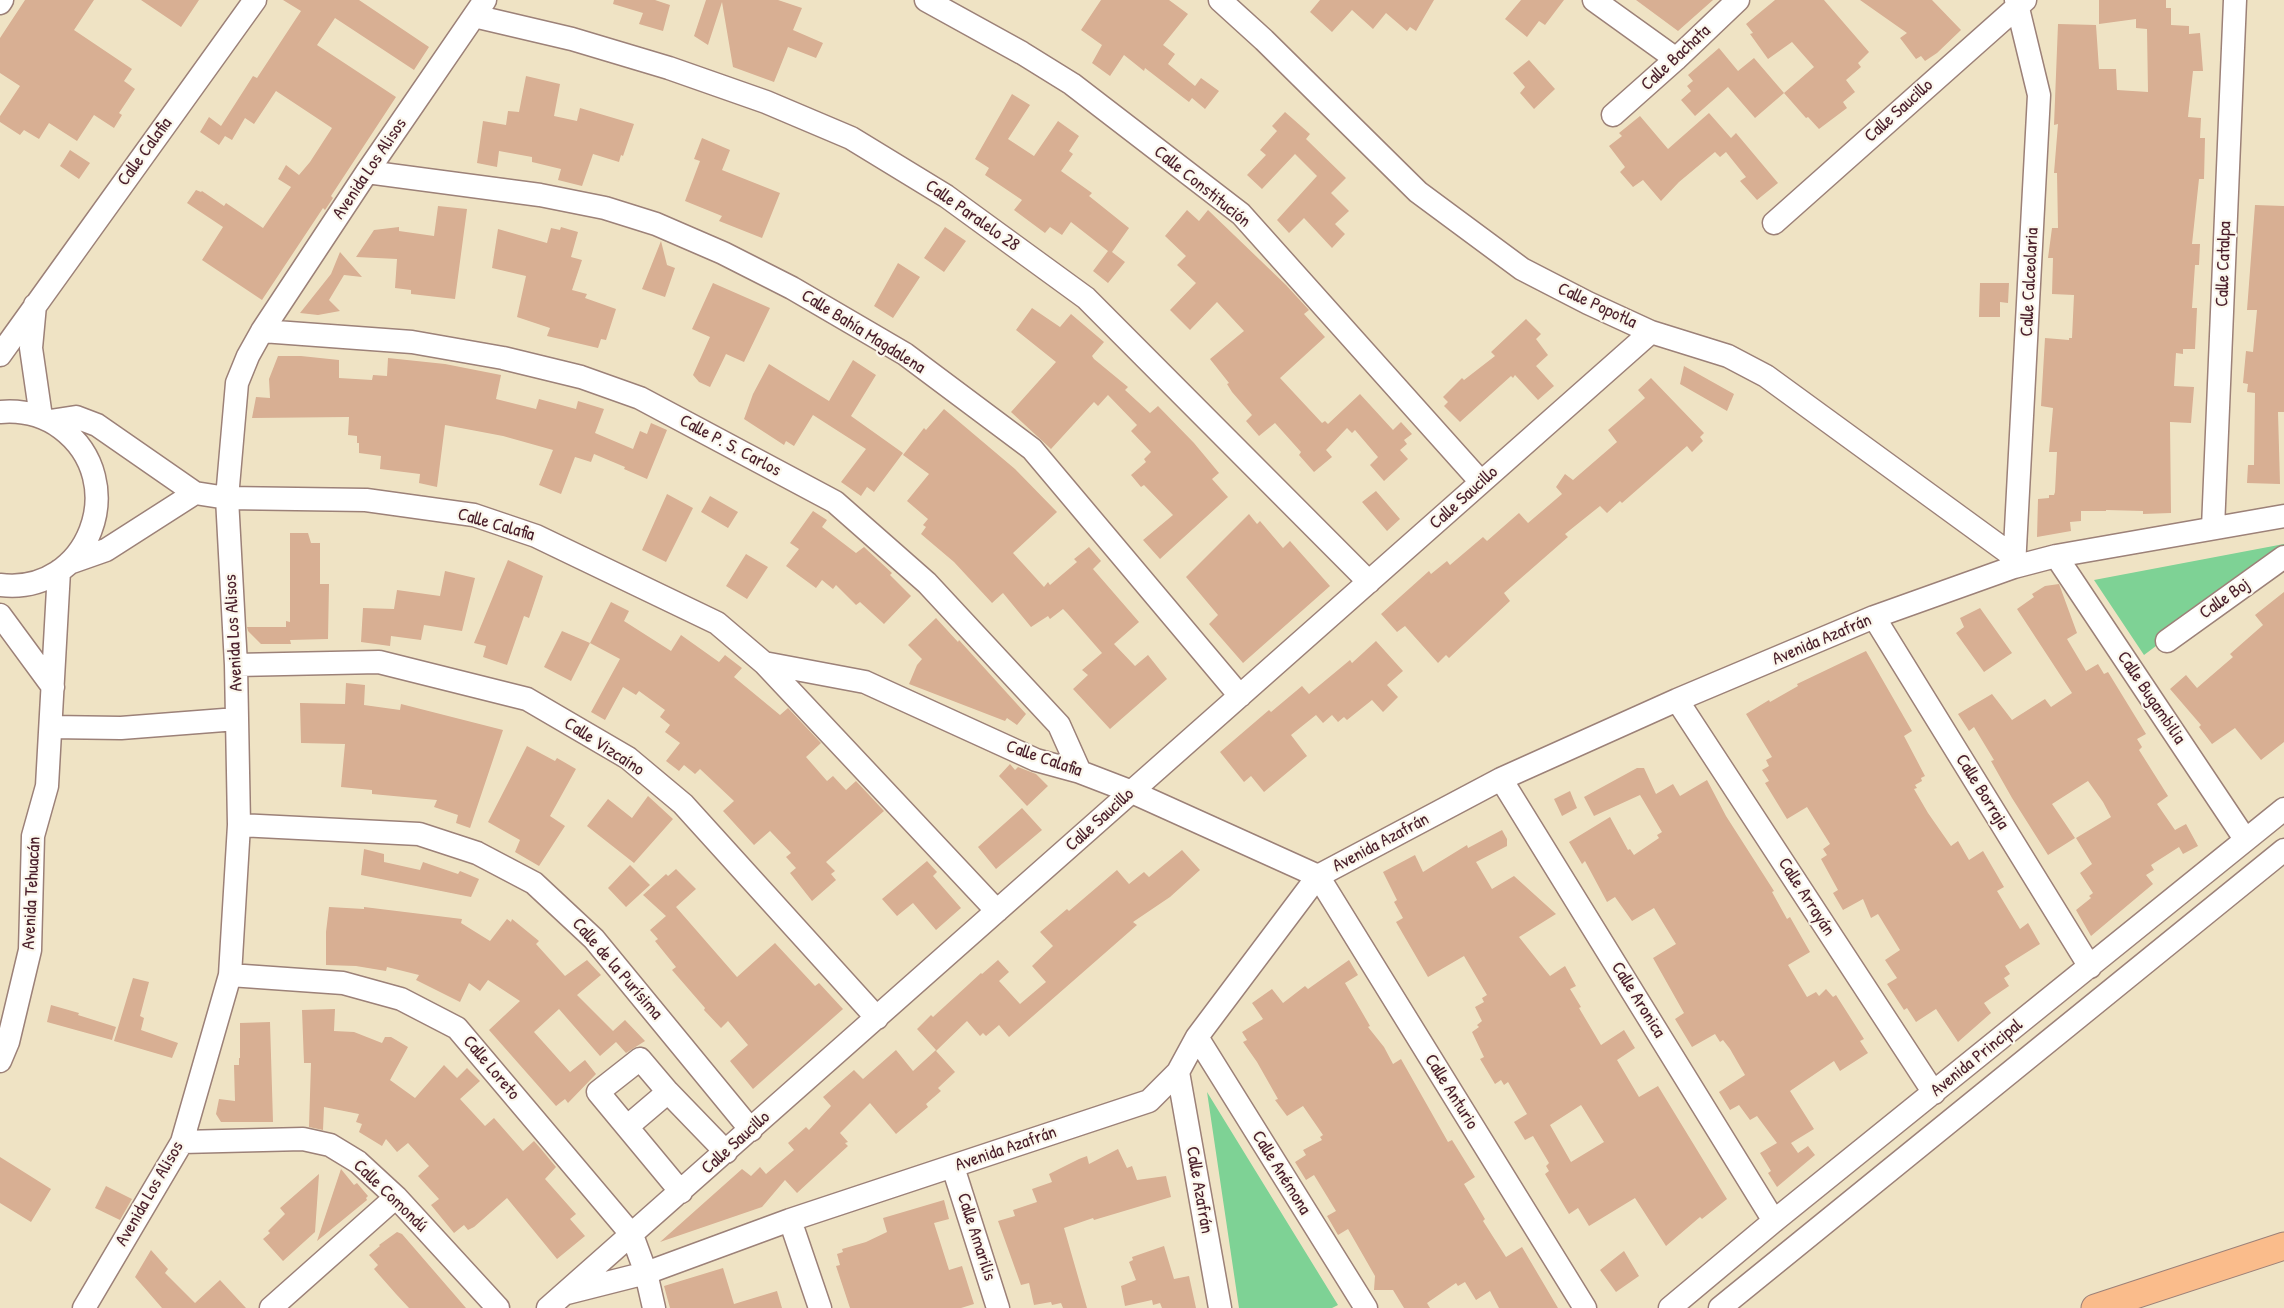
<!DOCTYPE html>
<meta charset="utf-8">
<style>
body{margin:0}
canvas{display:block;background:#efe3c4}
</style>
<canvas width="2284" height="1308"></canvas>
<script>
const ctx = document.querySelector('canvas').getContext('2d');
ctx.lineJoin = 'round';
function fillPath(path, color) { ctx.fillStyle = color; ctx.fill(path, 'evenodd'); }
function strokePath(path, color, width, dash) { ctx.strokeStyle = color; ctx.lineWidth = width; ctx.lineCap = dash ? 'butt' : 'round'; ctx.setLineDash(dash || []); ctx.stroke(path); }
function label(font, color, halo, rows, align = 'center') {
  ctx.font = font + ' "Patrick Hand",sans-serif'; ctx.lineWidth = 4.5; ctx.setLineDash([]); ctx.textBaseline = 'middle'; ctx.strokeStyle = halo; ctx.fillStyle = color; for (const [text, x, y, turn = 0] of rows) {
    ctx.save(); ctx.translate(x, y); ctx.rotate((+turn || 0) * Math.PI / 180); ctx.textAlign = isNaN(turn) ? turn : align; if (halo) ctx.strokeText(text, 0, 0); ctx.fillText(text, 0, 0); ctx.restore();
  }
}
const green = new Path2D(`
 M2284,544V550L2144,655L2094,580Z
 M1207,1092L1338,1305L1332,1308H1239Z`);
const building = new Path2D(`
 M25,0H94L74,30L132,69L124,81L135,89L119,113L122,115L114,128L94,115L77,141L49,123L39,139L24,130L20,135L0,122V116L20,86L0,73V38Z
 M141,0H199L181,27Z
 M283,0H359L429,47L414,70L335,18L317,45L396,97L331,196L333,198L325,210L323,208L262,300L202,260L223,227L187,203L196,190L201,192L202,191L224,206L226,203L263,228L291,187L278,179L286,165L299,175L310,162L332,128L276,91L254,124L245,118L232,140L225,136L219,145L200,132L209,117L221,126L253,76L257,78L301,11Z
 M614,0H655L670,5L663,31L639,24L643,13L613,4Z
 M706,0H778L802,8L793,30L823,43L816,58L788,47L774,82L733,67L722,2L708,45L694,36Z
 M1101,0H1169L1188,14L1163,45L1175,54L1168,64L1195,86L1201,78L1219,91L1205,109L1192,98L1189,102L1145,68L1144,71L1124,55L1110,76L1092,63L1102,45L1081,30Z
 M1320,0H1434L1416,31L1410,27L1407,31L1386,13L1373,29L1352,10L1332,32L1310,12Z
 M1521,0H1564L1545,25L1539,21L1527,37L1505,19Z
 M1636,0H1713L1678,31Z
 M1775,0H1824L1869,52L1858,63L1861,67L1846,80L1855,92L1843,102L1847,108L1819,129L1808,117L1806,118L1784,93L1755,118L1728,87L1695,116L1681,100L1691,91L1687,86L1693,81L1688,75L1719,48L1738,71L1754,58L1784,93L1814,67L1792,42L1768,59L1750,34L1753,33L1746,24Z
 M1860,0H1932L1961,30L1937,53L1925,61L1921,56L1916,59L1900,38L1907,33Z
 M2099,0H2166V8H2171V25L2189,26V34L2200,33L2203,71H2193L2188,117L2201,118L2200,138H2205L2204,179H2199L2192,244H2200L2199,265H2195L2192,308H2197L2195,349H2183V354L2176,353L2174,386L2194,387L2191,423L2170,422L2171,513L2143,514V511L2106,510V511H2081V521L2070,522L2071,531L2037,537L2038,499L2049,498V495H2054L2055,492L2057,452H2049L2053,408L2041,406L2045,338L2069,340V338H2072L2074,295L2052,294L2053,258H2048L2052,228H2058L2057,173H2054L2058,124L2054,125L2058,24L2096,25L2099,69H2116L2117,90L2148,92L2147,29L2136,28V19L2099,24Z
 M1529,60L1555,89L1534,109L1520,93L1525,87L1513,73Z
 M526,76L560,84L554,116L577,121L580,108L634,124L623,156L621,155L619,162L593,154L582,186L558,180L561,169L532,162V157L499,151L497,167L477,163L483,121L506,125L508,111L519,112Z
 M1012,94L1030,105L1008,139L1034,156L1058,121L1079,136L1069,151L1073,154L1061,171L1092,193L1089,196L1129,228L1112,252L1125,262L1108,283L1093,271L1108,251L1071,222L1062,235L1050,227L1045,233L1014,210L1022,200L985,175L989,168L975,159Z
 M1285,112L1310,134L1306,139L1346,178L1331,193L1349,211L1335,224L1345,234L1332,248L1304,218L1289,233L1277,220L1317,176L1295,154L1262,189L1247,175L1266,155L1260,150L1277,131L1272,126Z
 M1709,113L1731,138L1736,133L1778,183L1757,200L1740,181L1746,177L1726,152L1720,157L1715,152L1679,182L1661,201L1643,180L1633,187L1620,172L1625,167L1609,146L1622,136L1619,133L1640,116L1668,149Z
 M702,138L730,150L722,170L780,193L762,238L719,221L722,216L685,201L700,161L694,159Z
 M70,150L90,163L79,179L60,166Z
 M2255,205L2284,206V412H2278L2280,484L2247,483L2248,465H2254L2255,393L2247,392L2248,384L2243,383L2246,351L2253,352L2257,310H2247Z
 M438,206L467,209L455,299L411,294V290L395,288L397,259L356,257L374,230L399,227V231L434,236Z
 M1187,210L1199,221L1208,210L1286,285L1309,310L1304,314L1325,337L1280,378L1322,423L1325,421L1328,424L1360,394L1393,430L1401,422L1412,434L1404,440L1407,444L1400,450L1408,459L1384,481L1370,465L1378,457L1355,430L1352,433L1347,428L1326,450L1332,457L1314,472L1299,455L1301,452L1275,423L1259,436L1246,421L1252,415L1232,392L1227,384L1229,383L1210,359L1244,331L1217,302L1190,330L1170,310L1196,283L1177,265L1186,256L1165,236Z
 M561,227L578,232L571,257L582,260L572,290L587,294L585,298L616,309L606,340L601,339L598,348L547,336L550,328L517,317L526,276L492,268L498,229L547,243L551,228L560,230Z
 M945,227L966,241L944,272L924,258Z
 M661,241L667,265L675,268L665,297L642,289Z
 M340,252L362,277L344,275L329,300L340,311L318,315L300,313L331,274Z
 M898,263L920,277L893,318L874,306Z
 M713,283L770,308L744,362L726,354L710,387L699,382L693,375L710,337L692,329Z
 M1980,283H2009L2008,303L2000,302V317H1979Z
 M1032,308L1060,327L1071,314L1104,342L1092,356L1094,359L1128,387L1125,390L1150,413L1158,406L1194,443L1219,473L1212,479L1228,497L1160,559L1143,540L1173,515L1144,485L1141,487L1131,475L1146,462L1144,459L1151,452L1131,431L1137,425L1108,395L1098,406L1094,402L1051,449L1011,412L1056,362L1016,330Z
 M1526,319L1541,334L1536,339L1548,355L1536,366L1554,386L1538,400L1515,375L1513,378L1511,376L1460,422L1444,406L1448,402L1443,397L1462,378L1464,380L1495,356L1491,352Z
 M278,356H301L339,360V378L372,380L373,375L387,376L388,358L445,364L501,375L496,399L536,409L539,399L576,409L578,401L604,409L595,433L633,449L640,431L647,434L651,423L667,430L647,479L624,469L625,467L594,454L591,462L575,457L561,494L539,485L553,450L503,436L445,425L437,487L419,483L420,474L380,469L381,456L359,453V443H357V436L348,435L349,417L252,418L256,397L270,398L269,379Z
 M853,360L876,375L851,416L903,453L874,492L867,487L861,496L841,482L866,449L813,415L794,446L786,441L784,445L744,419L753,394L769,364L829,401Z
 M1684,366L1734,394L1727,411L1680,384Z
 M1651,378L1704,433L1700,437L1703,441L1692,452L1687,446L1622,503L1620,501L1607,513L1600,506L1565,534L1568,537L1504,593L1510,601L1449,658L1446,655L1438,663L1405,626L1397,632L1381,614L1429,571L1431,574L1447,561L1450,565L1483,537L1487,541L1519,513L1528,523L1562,494L1556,487L1565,474L1573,480L1617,442L1608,430L1645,398L1638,390Z
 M944,409L1015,469L1057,512L1013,553L1044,587L1048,582L1050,585L1077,562L1074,559L1089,547L1101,561L1093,569L1139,622L1114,644L1135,666L1148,655L1167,679L1110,729L1073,689L1088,675L1082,670L1102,653L1067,613L1063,609L1050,619L1048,616L1031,627L1003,593L992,603L954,562L921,534L926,527L923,525L928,519L907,501L929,474L903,455L924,428L926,430Z
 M1376,491L1400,519L1387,531L1362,502Z
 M667,494L693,508L666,562L642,550Z
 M710,496L738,512L728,528L701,512Z
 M813,511L827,520L822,527L856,553L864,547L892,573L890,575L911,596L884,624L860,602L856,605L836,585L833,589L822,580L816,588L786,566L799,549L790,543Z
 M1249,514L1257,524L1260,521L1283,548L1290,541L1330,586L1243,663L1209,624L1218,615L1186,577Z
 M290,533H308L311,543H320V584H329L328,639L290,640L291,644H261L248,631L247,627H286V621L290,622Z
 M746,554L768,567L747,599L726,586Z
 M508,560L543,576L529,618L524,616L507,665L483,657L486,646L474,643Z
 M445,571L475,578L462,631L424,625L421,640L391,636L390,646L361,642L363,608L394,609L397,590L440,596Z
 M2059,584L2077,633L2067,639L2086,671L2098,664L2104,674L2108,672L2146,734L2137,739L2142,747L2139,750L2168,796L2157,804L2175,830L2186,824L2198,846L2183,854L2179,847L2151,865L2154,870L2146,875L2153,884L2091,936L2076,910L2091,898L2089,896L2093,893L2080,873L2092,864L2076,838L2111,817L2103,802L2088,781L2052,804L2075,838L2048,855L2012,798L1991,761L1994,760L1974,727L1969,731L1958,714L1992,694L2012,720L2045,699L2051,707L2072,693L2017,609L2034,597L2032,594L2045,586Z
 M2284,592V742L2261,760L2235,728L2212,744L2199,727L2201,725L2170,689L2186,675L2197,688L2233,657L2230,654L2263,625L2255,615Z
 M611,602L629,611L624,621L671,651L681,635L719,662L725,655L742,668L734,677L780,715L788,708L821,743L806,757L827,781L833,776L846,790L856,781L884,811L826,862L835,871L831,874L836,880L812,901L790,873L796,868L786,857L791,853L770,831L754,845L723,811L734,801L700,769L695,774L684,765L679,771L666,761L680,743L665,732L670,725L660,717L665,710L639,691L636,695L623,687L605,720L591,712L620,659L590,643Z
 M1980,608L2012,653L1984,672L1956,633L1964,627L1960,618Z
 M936,618L958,642L959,640L1026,714L1017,725L1007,718L1005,721L909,684L917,665L922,659L908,645Z
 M562,631L590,643L571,681L544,667Z
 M1376,641L1403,671L1387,685L1398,697L1383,712L1372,700L1347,720L1344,717L1338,722L1332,715L1323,723L1316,715L1291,735L1307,756L1264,792L1251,776L1244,782L1220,752L1269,710L1271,712L1302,686L1309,694L1350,660L1352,663Z
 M1866,651L1912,731L1904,736L1925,776L1921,778L1922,781L1915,785L1917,788L1914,789L1928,813L1951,846L1958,841L1969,860L1983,851L2004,887L1997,891L2020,929L2028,923L2040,944L2005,966L2010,974L2004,978L2009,986L1984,1003L1991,1013L1958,1042L1936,1009L1916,1022L1907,1008L1904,1010L1887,984L1897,978L1885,960L1900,950L1878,914L1871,918L1863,899L1843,910L1833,893L1838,890L1821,859L1827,855L1823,849L1830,844L1807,807L1787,819L1765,783L1769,781L1762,770L1769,766L1766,760L1772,757L1746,714L1769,700L1770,702L1798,686L1797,684Z
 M346,683L365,685L364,705L400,710L401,704L503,730L470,828L456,823L458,815L434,807L437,800L372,794V790L341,787L345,744L301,743L300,703L345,704Z
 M527,746L555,761L557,758L576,769L550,816L565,826L539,866L515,852L520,840L488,822Z
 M1010,764L1015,770L1018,767L1036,774L1048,786L1027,806L999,776Z
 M1637,768H1644L1656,794L1673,784L1680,796L1707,780L1726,816L1774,891L1772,892L1787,919L1790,917L1810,952L1788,965L1807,997L1816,992L1819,996L1826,989L1833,997L1836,995L1864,1039L1860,1041L1868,1053L1840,1071L1834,1061L1790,1091L1814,1129L1791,1143L1798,1153L1808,1146L1815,1155L1777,1187L1768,1173L1771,1171L1760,1153L1777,1143L1757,1116L1750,1120L1739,1105L1730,1110L1719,1092L1745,1075L1730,1049L1723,1040L1720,1042L1715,1034L1692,1047L1675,1019L1684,1013L1653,958L1676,944L1654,908L1632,921L1615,897L1607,902L1585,861L1582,864L1569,842L1610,817L1628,850L1630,849L1634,855L1659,838L1657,835L1662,832L1640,795L1594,816L1584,797Z
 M1570,791L1577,808L1562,816L1554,799Z
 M648,796L673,819L634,863L587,826L608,799L632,818Z
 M1022,808L1042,830L996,869L978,847Z
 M1502,830L1507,839V846L1476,862L1492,889L1514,876L1556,914L1519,937L1550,976L1565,966L1576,986L1570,989L1581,1007L1579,1008L1601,1045L1624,1030L1635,1048L1617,1060L1639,1097L1658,1086L1727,1199L1702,1219L1700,1217L1666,1246L1635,1198L1589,1226L1578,1208L1569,1214L1545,1174L1549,1171L1546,1166L1549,1163L1533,1136L1525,1140L1514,1122L1527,1114L1508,1082L1504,1085L1501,1080L1495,1084L1480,1059L1484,1057L1472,1032L1479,1027L1477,1025L1482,1021L1475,1007L1484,1002L1482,998L1487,995L1464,956L1428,977L1396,922L1403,918L1394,902L1397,900L1383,872L1415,855L1423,872L1467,845L1468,848ZM1581,1105L1604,1142L1571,1162L1550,1125Z
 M364,849L384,854V862L420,870L423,862L458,874L460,871L479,879L471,897L361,875Z
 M1182,850L1200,870L1170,897L1133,922L1137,925L1009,1037L999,1025L986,1036L983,1033L980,1036L967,1021L936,1051L955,1072L938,1088L941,1091L926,1104L928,1107L896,1134L870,1103L840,1133L848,1142L845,1143L848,1146L797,1193L785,1180L762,1207L660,1242L742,1169L751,1176L760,1167L766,1174L794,1150L788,1143L806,1127L809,1130L831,1106L823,1097L854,1070L863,1079L896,1050L913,1071L936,1050L917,1029L931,1015L933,1017L981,973L982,974L998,960L1009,972L999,981L1020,1004L1046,982L1032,966L1053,946L1040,932L1067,909L1069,911L1117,870L1129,884L1144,872L1149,877Z
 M927,861L937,872L933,876L961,908L936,930L913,903L897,916L882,899Z
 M630,865L650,885L626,907L608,888Z
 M676,869L696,889L676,907L737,977L775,943L815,986L819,983L843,1009L753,1089L730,1061L748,1045L728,1021L721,1028L704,1010L705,1008L672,970L676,967L655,941L658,939L650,930L666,916L643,895L666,874L668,876Z
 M329,907L364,909V907L462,919L461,923L490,941L507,919L511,922L512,919L539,941L536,944L565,976L587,960L601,975L577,995L613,1031L625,1020L645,1041L626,1053L616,1042L600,1056L559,1009L534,1032L570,1072L585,1060L596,1074L568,1103L565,1099L556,1106L489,1030L520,1001L488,980L480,991L469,983L460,1002L416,980L419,975L387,967L386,971L356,966L326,965V932Z
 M1349,960L1358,975L1345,983L1370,1026L1368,1027L1384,1047L1393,1064L1401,1059L1448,1142L1452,1140L1475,1177L1464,1184L1485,1219L1483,1221L1506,1257L1522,1247L1558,1308H1499L1490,1291L1476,1300L1465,1282L1458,1286L1456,1283L1427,1303L1430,1308H1404L1393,1290H1374L1375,1276L1348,1229L1338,1235L1327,1216L1336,1211L1314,1175L1306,1180L1295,1162L1306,1155L1303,1150L1322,1140L1320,1137L1323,1135L1303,1106L1287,1116L1275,1100L1278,1099L1257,1062L1243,1042L1247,1040L1242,1032L1263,1019L1252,1003L1272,989L1283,1003L1305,986L1308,989Z
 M133,978L149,982L140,1016L144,1018L141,1030L178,1043L172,1058L114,1041Z
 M51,1005L79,1013L78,1015L116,1027L112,1040L47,1022Z
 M335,1009L334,1031L354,1032L382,1043L385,1037H391L408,1047L390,1080L415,1098L444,1065L457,1078L467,1068L480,1081L460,1099L485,1126L494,1118L523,1151L534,1141L541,1149L556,1167L545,1179L576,1214L570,1219L585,1236L557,1259L507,1198L474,1227L468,1230L464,1225L454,1233L431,1205L439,1199L418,1176L429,1166L408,1143L397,1152L386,1139L382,1146L359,1132L362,1124L356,1122L359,1114L324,1107L323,1130L309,1127L311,1063H304L302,1010Z
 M270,1022L273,1122H221L216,1114L219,1099L235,1101L234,1065H239V1058H240V1023Z
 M1118,1149L1127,1168L1132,1166L1137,1180L1166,1176L1171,1197L1094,1220L1093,1218L1064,1228L1087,1308H1063L1061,1303L1052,1305L1051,1302L1034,1305L1029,1283L1021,1285L998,1221L1015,1216L1013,1210L1037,1202L1032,1189L1052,1182L1049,1174L1079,1159L1087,1156L1089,1164Z
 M0,1157L51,1189L31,1222L0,1203Z
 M341,1169L354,1185L357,1183L368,1196L366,1198L367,1200L317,1241Z
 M319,1174L315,1232L283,1261L263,1239L270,1233L268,1231L285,1214L280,1208Z
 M106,1186L132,1199L120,1220L95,1208Z
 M944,1200L949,1219L934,1223L949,1270L962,1266L974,1304L961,1308H850L836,1266L840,1265L837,1254L843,1252L842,1249L866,1242L887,1232L883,1218Z
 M397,1232L402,1234L466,1308H409L396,1294L374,1269L378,1265L369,1255L380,1246L379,1245Z
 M1164,1246L1174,1279L1189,1276L1196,1308H1162L1160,1303L1153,1305L1152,1300L1125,1306L1121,1286L1136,1280L1129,1262L1133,1260L1132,1257Z
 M151,1250L168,1269L165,1273L195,1303L220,1280L246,1308H162L135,1277Z
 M1624,1251L1639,1276L1616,1292L1600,1270Z
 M723,1268L734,1304L777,1291L782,1308H670L664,1286Z`);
const minor = new Path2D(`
 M926,0L1022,53L1072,84L1241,214L1481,482
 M1220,0L1264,40L1418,192L1522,269L1588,303L1651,332L1728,356L1766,376L2013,556
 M1594,0L1676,59
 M0,3L2,0
 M474,16L572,39L669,68L766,102L851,138L946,196L1086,298L1369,582
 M1613,115L1676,59L1738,0
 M367,172L540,195L605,208L656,224L723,253L792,288L905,354L1032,449L1240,696
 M1774,223L2025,0
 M35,305L31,348L41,417
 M262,331L412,342L503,358L581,377L640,398L835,502L927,583L1059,725L1080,772
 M0,355L255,0
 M0,412C22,410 43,415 61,428C132,481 89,596 0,585
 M50,421L76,417L97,425L195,493L227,498L366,500L474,515L536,536L717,623L764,663L997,911
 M2213,528L2235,0
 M2056,556L2245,839
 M69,563L106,550L195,493
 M2014,567L2039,95L2016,0
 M0,615L53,687
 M1874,617L2090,967
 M2167,641L2284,557
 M764,663L865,682L1036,760L1080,772L1132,792L1318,876L1585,1308
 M236,665L379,662L527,699L628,758L683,804L877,1018
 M1677,700L1934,1093
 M51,727L121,728L237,719
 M1501,779L1774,1221
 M239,825L419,834L477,853L534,883L594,939L751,1130
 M230,975L343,983L401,999L457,1028L632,1235L646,1273L654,1308
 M1197,1037L1366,1308
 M0,1061L8,1042L30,950L33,836L47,786L59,571
 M1178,1072L1220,1308
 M628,1126L668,1092
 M182,1142L303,1139L330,1145L358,1162L396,1197L498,1308
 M953,1167L998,1308
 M681,1192L598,1092L640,1059L668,1092L726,1152
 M790,1220L820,1308
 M567,1293L646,1273L790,1220L1149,1101L1178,1072L1197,1037L1318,876L1501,779L1677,700L1874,617L2014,567L2056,556L2284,516
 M84,1308L182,1142L230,975L239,825L236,665L227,498L237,383L248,356L262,331L367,172L485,0
 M271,1308L396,1197
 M548,1308L1651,332
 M1670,1308L1774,1221L2284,809
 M1720,1308L2284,850`);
const major = new Path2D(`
 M2095,1308L2284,1246`);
const streetNames = [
 ["Calle Bachata",1676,58,-43],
 ["Calle Saucillo",1899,111,-42],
 ["Calle Calafia",145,152,-54],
 ["Avenida Los Alisos",370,169,-56],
 ["Calle Constitución",1202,187,39],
 ["Calle Paralelo 28",972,216,35],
 ["Calle Catalpa",2224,264,-88],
 ["Calle Calceolaria",2030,282,-87],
 ["Calle Popotla",1597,306,25],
 ["Calle Bahía Magdalena",863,332,32],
 ["Calle P. S. Carlos",730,446,28],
 ["Calle Saucillo",1464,498,-42],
 ["Calle Calafia",496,525,16],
 ["Calle Boj",2225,599,-35],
 ["Avenida Los Alisos",234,633,-93],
 ["Avenida Azafrán",1822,640,-23],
 ["Calle Bugambilia",2151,698,56],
 ["Calle Vizcaíno",604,747,33],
 ["Calle Calafia",1044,759,19],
 ["Calle Borraja",1982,792,58],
 ["Calle Saucillo",1100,820,-42],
 ["Avenida Azafrán",1381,843,-28],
 ["Avenida Tehuacán",32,893,-87],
 ["Calle Arrayán",1806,897,57],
 ["Calle de la Purísima",617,969,49],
 ["Calle Aronica",1638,1000,58],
 ["Avenida Principal",1977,1058,-39],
 ["Calle Loreto",491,1068,50],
 ["Calle Anturio",1451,1092,58],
 ["Calle Saucillo",736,1143,-42],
 ["Avenida Azafrán",1006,1149,-19],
 ["Calle Anémona",1281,1173,58],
 ["Calle Azafrán",1199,1190,80],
 ["Avenida Los Alisos",150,1194,-60],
 ["Calle Comondú",390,1196,44],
 ["Calle Amarilis",976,1237,72]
];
fillPath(green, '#7ed295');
fillPath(building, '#d8af93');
strokePath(minor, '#9c8178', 25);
strokePath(major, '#9c8178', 29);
strokePath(minor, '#fff', 22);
strokePath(major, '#fabc8b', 27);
label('18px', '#4a1f2b', '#fbf7ec', streetNames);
</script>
